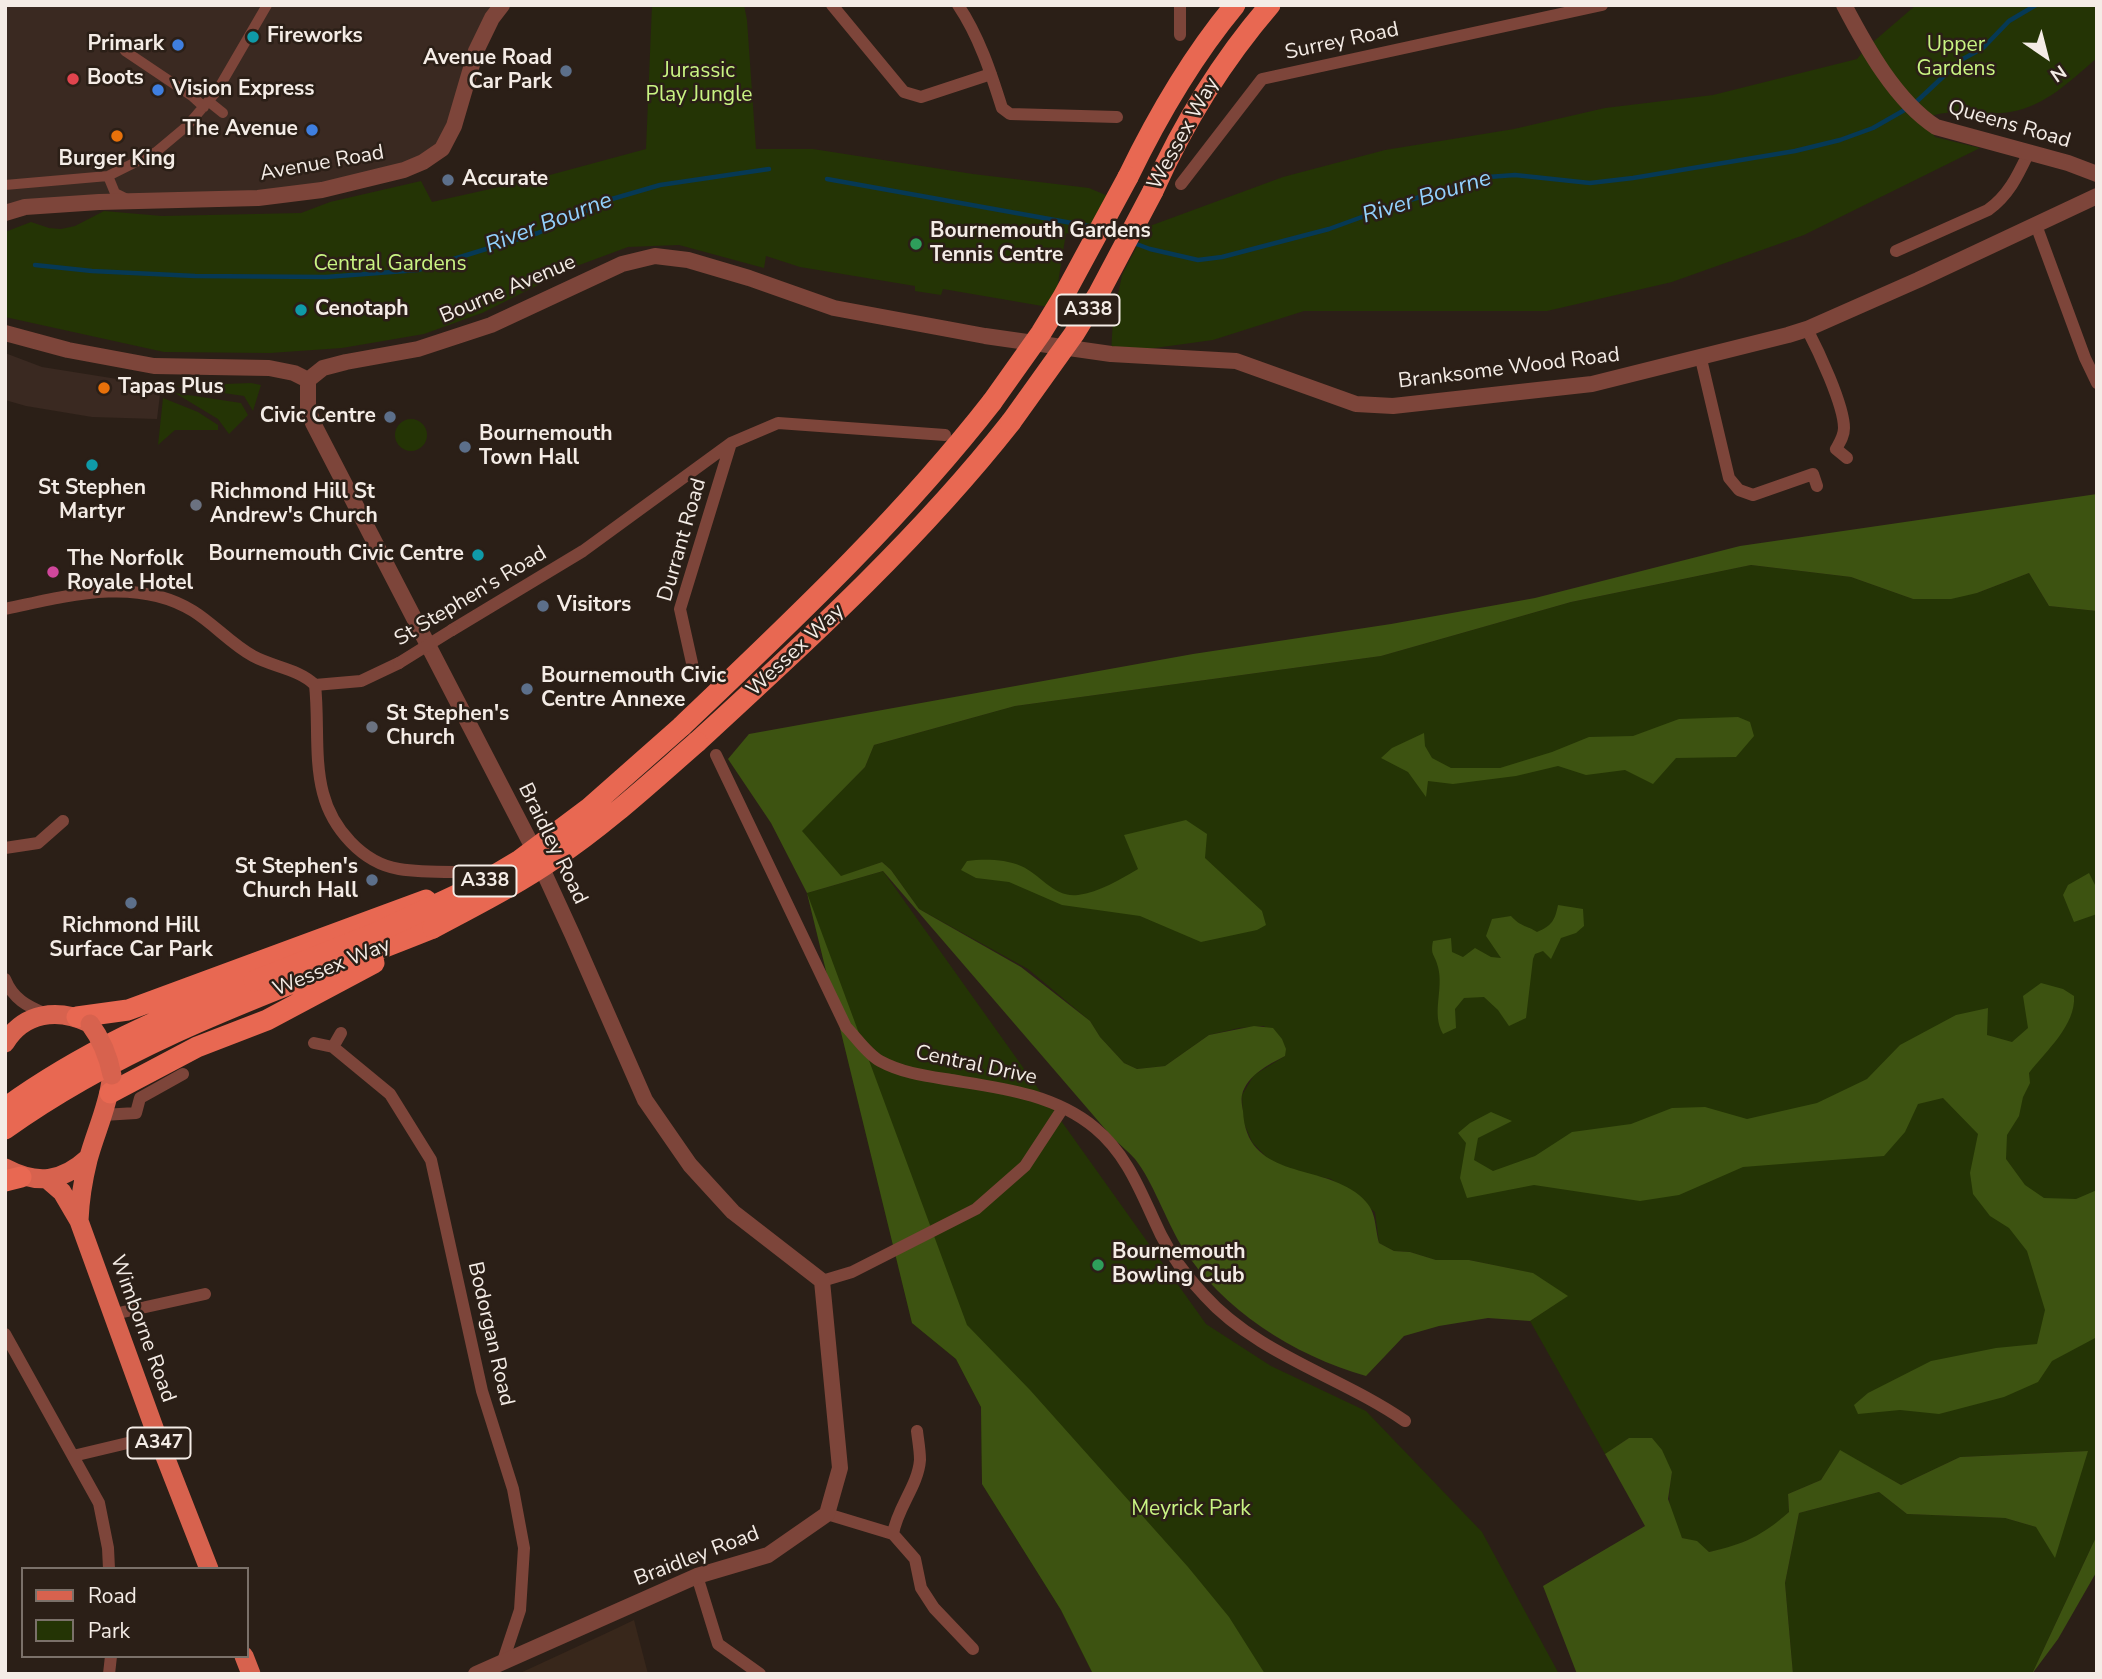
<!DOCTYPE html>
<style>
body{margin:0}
#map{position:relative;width:2102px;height:1679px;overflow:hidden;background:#2b1f17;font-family:"Nunito Sans",sans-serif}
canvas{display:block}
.frame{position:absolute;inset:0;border:7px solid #f4ece6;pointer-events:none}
.legend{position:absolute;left:21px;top:1567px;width:228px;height:91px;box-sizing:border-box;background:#2b1f17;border:2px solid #7b716a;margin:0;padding:9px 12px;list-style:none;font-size:21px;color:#f4ece6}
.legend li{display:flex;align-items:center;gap:14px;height:35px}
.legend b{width:35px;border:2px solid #7b716a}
.north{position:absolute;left:2011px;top:21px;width:70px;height:70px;-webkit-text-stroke:5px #2b1f17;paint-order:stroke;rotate:145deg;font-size:19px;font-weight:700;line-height:28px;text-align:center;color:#f4ece6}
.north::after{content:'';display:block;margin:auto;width:24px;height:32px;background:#f4ece6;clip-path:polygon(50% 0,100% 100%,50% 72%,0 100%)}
</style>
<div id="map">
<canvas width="2102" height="1679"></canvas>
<div class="frame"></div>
<ul class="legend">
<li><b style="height:9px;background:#d7624e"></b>Road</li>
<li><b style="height:19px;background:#243405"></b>Park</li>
</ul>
<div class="north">N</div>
</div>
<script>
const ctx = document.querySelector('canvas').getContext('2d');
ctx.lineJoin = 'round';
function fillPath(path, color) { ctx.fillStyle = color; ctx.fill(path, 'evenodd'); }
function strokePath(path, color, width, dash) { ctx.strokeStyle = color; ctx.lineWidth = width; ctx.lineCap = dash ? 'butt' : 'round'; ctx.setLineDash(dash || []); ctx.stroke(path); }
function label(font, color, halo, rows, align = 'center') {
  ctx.font = font + ' "Nunito Sans",sans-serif'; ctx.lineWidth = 5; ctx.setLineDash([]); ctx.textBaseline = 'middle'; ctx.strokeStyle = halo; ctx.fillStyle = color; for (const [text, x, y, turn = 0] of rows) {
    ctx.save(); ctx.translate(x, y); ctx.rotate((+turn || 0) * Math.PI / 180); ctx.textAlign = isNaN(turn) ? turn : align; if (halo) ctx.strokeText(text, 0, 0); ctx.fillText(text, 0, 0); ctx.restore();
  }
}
const commercial = new Path2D(`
 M5,5H502L454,126L423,162L322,190L5,213Z
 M5,353L42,367L161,386L157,419L92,417L26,406L5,400Z`);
const built = new Path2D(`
 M634,1620L648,1674H518L611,1631Z`);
const green = new Path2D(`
 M652,5H744L747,20L756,149H813L973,174L1089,188L1108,196L1084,237L1066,233L1054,308L943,289L941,295L915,291V286L800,267L766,256L764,268L679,245L628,247L574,267L482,313L424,334L342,348L270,353L164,352L5,317V232L31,222L49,228L61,229L75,226L104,211L162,216L301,213L330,202L421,181L432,202L535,179L646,149Z
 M1916,5H2097V58C2070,81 2046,106 2010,112C1981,117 1951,106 1924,119L1935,137L1980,148L1804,235L1672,282L1547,311H1304L1213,340L1111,354L1113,319L1122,275L1147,227L1283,177L1385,150L1514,129L1605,108L1713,95L1857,59L1866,48Z
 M251,383L261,385L253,411L244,396L175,386Z
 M175,393L241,403L248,415L229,434L218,419Z
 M163,398L198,412L218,425V430H175L158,445Z
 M395 435a16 16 0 1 1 32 0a16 16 0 1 1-32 0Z
 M1751,565L1851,577L1913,599L1977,593L2029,573L2049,606L2097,611V1535L2032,1674H1793L1785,1583L1799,1513L1879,1492L1907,1514L2005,1518L2036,1527L2088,1451L1960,1457L1901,1485L1840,1451L1821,1480L1788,1494L1789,1512L1767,1532L1729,1548L1709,1552L1697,1542L1682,1538C1668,1508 1667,1505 1672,1472L1629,1438L1605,1454L1530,1321L1567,1296L1532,1273L1469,1260H1436L1410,1252L1394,1251L1379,1243L1375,1212L1331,1179L1301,1173L1270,1161L1252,1142L1243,1121L1242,1095L1254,1075L1285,1056L1264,1026L1239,1028L1209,1035L1165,1066L1137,1069L1124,1063L1100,1037L1090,1021L1028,969L919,909L891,870L882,862L841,877L801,831L865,767L874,745L1015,706L1381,656L1571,602Z
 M883,871L1206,1324L1271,1366L1366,1411L1482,1532L1559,1674H1093L1061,1610L982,1484L981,1407L956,1359L912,1323L807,893Z`);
const forest = new Path2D(`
 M2097,494V611L2049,606L2029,573L1977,593L1951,599H1913L1851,577L1751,565L1571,602L1381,656L1015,706L874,745L865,767L802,831L841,876L882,862L891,870L919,909L1021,967L1090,1021L1100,1037L1124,1063L1137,1069L1165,1066L1209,1035L1254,1026L1273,1028L1282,1039L1286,1049L1285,1056C1268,1065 1247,1075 1242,1095C1241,1099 1242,1106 1243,1111C1246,1178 1316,1164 1355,1192C1378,1209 1373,1219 1379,1243L1394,1251L1410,1252L1436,1260H1469L1533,1273L1568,1296L1530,1321L1488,1318L1439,1326L1404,1336L1366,1376C1293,1355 1222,1310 1181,1245C1166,1220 1152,1180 1135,1159C1128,1151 1119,1144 1112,1137L883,871L807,893L967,1325L1030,1390L1188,1567L1229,1617L1265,1674H1093L1061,1610L982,1484L981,1407L956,1359L912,1323L807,893L771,823L728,759L749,734L1193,654L1391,624L1535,598L1740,546Z
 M1738,717L1750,722L1754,736L1736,757L1676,758L1653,784L1625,770L1586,775L1558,766L1516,776L1453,784L1428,781L1426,797L1408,772L1381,758L1392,748L1424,733L1425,746L1432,758L1451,768H1500L1552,752L1589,737L1633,736L1679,719Z
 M1186,820L1207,834L1205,858L1262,911L1266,925L1257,930L1201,942L1140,916L1062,905L1009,882L976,878L961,870L967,861C984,859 1004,859 1021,866C1040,874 1054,898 1078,895C1100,892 1119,880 1138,869L1124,835Z
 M2089,873L2097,889V914L2074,922L2063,895L2068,885Z
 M1558,905L1583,909L1584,926L1576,933L1561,938L1551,959L1543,951L1535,954L1533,959L1526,1018L1509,1026L1498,1010L1484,997L1464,998L1455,1009L1456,1028L1443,1034C1431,1013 1444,990 1438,967C1435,954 1430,956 1433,941L1451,938L1452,952L1463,957L1475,948L1491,957L1501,958L1486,936L1492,919L1511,916C1521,927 1526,925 1537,932C1552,926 1555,920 1558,905Z
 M2041,983L2063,989L2074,996C2076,1025 2046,1051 2029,1073L2030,1083L2023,1097L2019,1116L2007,1135L2006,1159L2025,1185L2044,1198L2076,1199L2097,1190V1337L2052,1361L2038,1382L2004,1397L1939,1414L1900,1410L1858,1414L1854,1405L1868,1393L1931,1361L1996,1348L2037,1344L2045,1310L2027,1251L2009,1228L1990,1216L1973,1194L1970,1173L1978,1134L1943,1098L1918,1104L1905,1132L1884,1156L1743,1167L1679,1195L1640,1201L1534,1185L1467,1198L1460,1178L1466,1143L1458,1133L1470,1123L1491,1112L1512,1121L1478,1138L1474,1160L1493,1171L1535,1156L1572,1132L1631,1124L1672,1108L1705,1107L1747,1119L1817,1103L1867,1079L1900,1045L1956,1015L1988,1008L1987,1035L2012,1042L2028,1028L2023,996Z
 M1629,1438H1652L1662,1450L1672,1472L1668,1499L1682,1538L1697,1541L1709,1552C1744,1544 1762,1536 1789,1512L1788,1494L1821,1480L1840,1450L1901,1485L1960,1457L2088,1451L2055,1558L2036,1527L2005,1518L1907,1514L1879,1492L1799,1513L1785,1583L1793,1674H1577L1543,1586L1645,1526L1605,1454Z
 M2097,1535V1571L2058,1639L2032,1674Z`);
const stream = new Path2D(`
 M1915,103L1961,60L1983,48L2009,21L2036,5
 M827,179L1094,227
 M1131,242L1150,249L1198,260L1222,257L1329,229L1403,202L1488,177L1515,175L1590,183L1633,178L1795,151L1840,140L1873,128L1908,108
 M35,265L92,271L195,276L326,277L418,270L538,233L612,199L660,185L769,169`);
const pedestrian = new Path2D(`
 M125,51L192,96L204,107
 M208,101L223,113
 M108,176L115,193L127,199
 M5,185L108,176L156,152L187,126L217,91L267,5`);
const minor = new Path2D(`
 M832,5L904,92L921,97L991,74
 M958,5C979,36 991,73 1002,108L1010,114L1117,117
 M1180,5V35
 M1181,184L1262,79L1602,5
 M2036,225L2085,358L2097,383
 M1896,251L1988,210C2009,195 2018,175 2029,152
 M1807,329C1818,350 1844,405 1844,428C1844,436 1840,442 1836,449L1847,458
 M1701,359L1729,478L1739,490L1753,495L1813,474L1817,486
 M5,609C65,596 137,576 193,611C214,624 231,644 253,656C273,667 299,669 315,685L361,681L399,663
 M452,630L583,551L731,443L778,423L945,435
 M692,663L680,609L731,443
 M315,685C319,720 314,759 323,793C332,828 362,863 399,869C430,874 464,871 496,872
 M716,755L846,1027C856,1037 867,1054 880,1061C902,1073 926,1076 951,1080C1001,1088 1054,1094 1095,1128C1129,1156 1142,1196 1161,1235C1172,1257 1187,1277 1204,1295C1258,1355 1340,1376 1405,1421
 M5,848L38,843L63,821
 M5,979C13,999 27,1006 46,1014
 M314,1043L333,1047L390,1094L431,1160L482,1391L513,1489L524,1548L520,1610L502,1664
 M333,1047L341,1033
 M103,1115L136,1113L140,1098L183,1074
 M822,1281L852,1272L976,1209L1025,1166L1063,1108
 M114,1314L205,1294
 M5,1334L99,1503L108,1548L109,1569
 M73,1456L157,1436
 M827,1514L893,1534L915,1559L921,1588L934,1608L973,1649
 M893,1534C897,1508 918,1486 920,1460C920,1450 918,1440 917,1431
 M697,1576L718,1644L760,1674
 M109,1674L111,1656`);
const tertiary = new Path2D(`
 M1844,5C1866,47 1896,101 1936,127L2068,163L2097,174
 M5,213L25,207L99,202L258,198L322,190L404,170L423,162L442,149L454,126L476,51L492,18L502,5
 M5,333L68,350L154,366L269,368L294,373L308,380
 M308,380L323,368L346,362L418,349L491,325L622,264L655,256L688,260L749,278L834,308L985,336L1111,354L1236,361L1356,404L1393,406L1592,384L1788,335L1807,329L1918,280L2097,196
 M308,380V408L313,423L529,840L573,936L645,1100L690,1165L733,1212L822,1281L840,1468L827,1514L768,1555L697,1576L476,1674`);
const primary = new Path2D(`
 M5,1043C24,1012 58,1008 89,1023
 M5,1168C37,1185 62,1182 88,1158
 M47,1179L62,1192L79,1221L157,1436L209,1569
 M79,1220C80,1199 83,1180 88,1160C95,1133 108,1107 111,1080
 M244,1656L251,1674`);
const trunk = new Path2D(`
 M1128,177C1158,115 1191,58 1235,5
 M1153,191C1184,122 1221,62 1270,5
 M682,726C790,623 900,520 992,402
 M697,742C808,640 918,540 1011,422
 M77,1017L128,1010L426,900
 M110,1093L197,1047L267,1020L374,963
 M5,1108C81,1053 167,1014 254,981
 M5,1129C135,1036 286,987 433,928
 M5,1181L21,1177`);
const minorBridge = new Path2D(`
 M399,663L452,630`);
const primaryBridge = new Path2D(`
 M90,1024C102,1040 108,1055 112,1075`);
const trunkBridge = new Path2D(`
 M992,402L1041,333L1063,297L1128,177
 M1011,422L1074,334L1099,293L1153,191
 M433,928C474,906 516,885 555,858C606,824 651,782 697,742
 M254,981L373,934L478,885L520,860L588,809L682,726`);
const markers = [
 [253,37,7,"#0f9aa8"],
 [178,45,7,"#3f7fe0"],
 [566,71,7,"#5c6f8a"],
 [73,79,7,"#e0444e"],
 [158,90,7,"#3f7fe0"],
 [312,130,7,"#3f7fe0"],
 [117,136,7,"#e8710a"],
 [448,180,7,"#5c6f8a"],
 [916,244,7,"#2e9e5b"],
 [301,310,7,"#0f9aa8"],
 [104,388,7,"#e8710a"],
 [390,417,7,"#5c6f8a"],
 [465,447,7,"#5c6f8a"],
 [92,465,7,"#0f9aa8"],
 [196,505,7,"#6b7280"],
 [478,555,7,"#0f9aa8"],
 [53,572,7,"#d1479c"],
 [543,606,7,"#5c6f8a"],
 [527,689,7,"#5c6f8a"],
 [372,727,7,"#6b7280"],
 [372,880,7,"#5c6f8a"],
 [131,903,7,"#5c6f8a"],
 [1098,1265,7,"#2e9e5b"]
];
const shields = [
 [1088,310,63],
 [485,881,63],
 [159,1443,63]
];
const shieldNames = [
 ["A338",1088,310],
 ["A338",485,881],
 ["A347",159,1443]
];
const poiNames = [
 ["Fireworks",267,37],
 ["Primark",164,45,"right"],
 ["Avenue Road",552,59,"right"],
 ["Car Park",552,83,"right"],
 ["Boots",87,79],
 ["Vision Express",172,90],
 ["The Avenue",298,130,"right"],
 ["Burger King",117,160,"center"],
 ["Accurate",462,180],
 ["Bournemouth Gardens",930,232],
 ["Tennis Centre",930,256],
 ["Cenotaph",315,310],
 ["Tapas Plus",118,388],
 ["Civic Centre",376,417,"right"],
 ["Bournemouth",479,435],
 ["Town Hall",479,459],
 ["St Stephen",92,489,"center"],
 ["Martyr",92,513,"center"],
 ["Richmond Hill St",210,493],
 ["Andrew's Church",210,517],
 ["Bournemouth Civic Centre",464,555,"right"],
 ["The Norfolk",67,560],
 ["Royale Hotel",67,584],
 ["Visitors",557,606],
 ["Bournemouth Civic",541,677],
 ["Centre Annexe",541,701],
 ["St Stephen's",386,715],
 ["Church",386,739],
 ["St Stephen's",358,868,"right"],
 ["Church Hall",358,892,"right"],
 ["Richmond Hill",131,927,"center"],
 ["Surface Car Park",131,951,"center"],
 ["Bournemouth",1112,1253],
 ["Bowling Club",1112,1277]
];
const streetNames = [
 ["Surrey Road",1342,42,-12],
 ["Queens Road",2009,125,16],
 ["Wessex Way",1184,134,-61],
 ["Avenue Road",322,164,-10],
 ["Bourne Avenue",508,290,-23],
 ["Branksome Wood Road",1509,369,-7],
 ["Durrant Road",683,540,-74],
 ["St Stephen's Road",471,597,-31],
 ["Wessex Way",796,651,-43],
 ["Braidley Road",552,844,64],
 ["Wessex Way",332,968,-22],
 ["Central Drive",976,1066,12],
 ["Wimborne Road",142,1329,70],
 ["Bodorgan Road",490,1334,77],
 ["Braidley Road",697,1557,-21]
];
const parkNames = [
 ["Upper",1956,46],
 ["Gardens",1956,70],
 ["Jurassic",699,72],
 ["Play Jungle",699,96],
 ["Central Gardens",390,265],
 ["Meyrick Park",1191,1510]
];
const waterNames = [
 ["River Bourne",1427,198,-17],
 ["River Bourne",549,224,-21]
];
fillPath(commercial, '#3a2921');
fillPath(built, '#38271b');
fillPath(green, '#243405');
fillPath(forest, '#3d5311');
strokePath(stream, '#063955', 4.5);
strokePath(pedestrian, '#7d453a', 10);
strokePath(minor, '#7d453a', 12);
strokePath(tertiary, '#7d453a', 16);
strokePath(primary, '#d7624e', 19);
strokePath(trunk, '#e86852', 21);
strokePath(minorBridge, '#7d453a', 12);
strokePath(primaryBridge, '#d7624e', 19);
strokePath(trunkBridge, '#e86852', 21);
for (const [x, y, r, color] of markers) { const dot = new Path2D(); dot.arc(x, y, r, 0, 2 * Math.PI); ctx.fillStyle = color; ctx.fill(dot); strokePath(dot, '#2b1f17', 2.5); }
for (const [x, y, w] of shields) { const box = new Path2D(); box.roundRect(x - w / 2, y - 15.5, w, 31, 5); ctx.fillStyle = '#2b1f17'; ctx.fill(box); strokePath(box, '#f4ece6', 2); }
label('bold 19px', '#f4ece6', null, shieldNames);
label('bold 21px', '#f4ece6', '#2b1f17', poiNames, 'left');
label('21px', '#f4ece6', '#2b1f17', streetNames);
label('21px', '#c9f483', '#2b1f17', parkNames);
label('italic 23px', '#92d0fc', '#2b1f17', waterNames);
</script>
